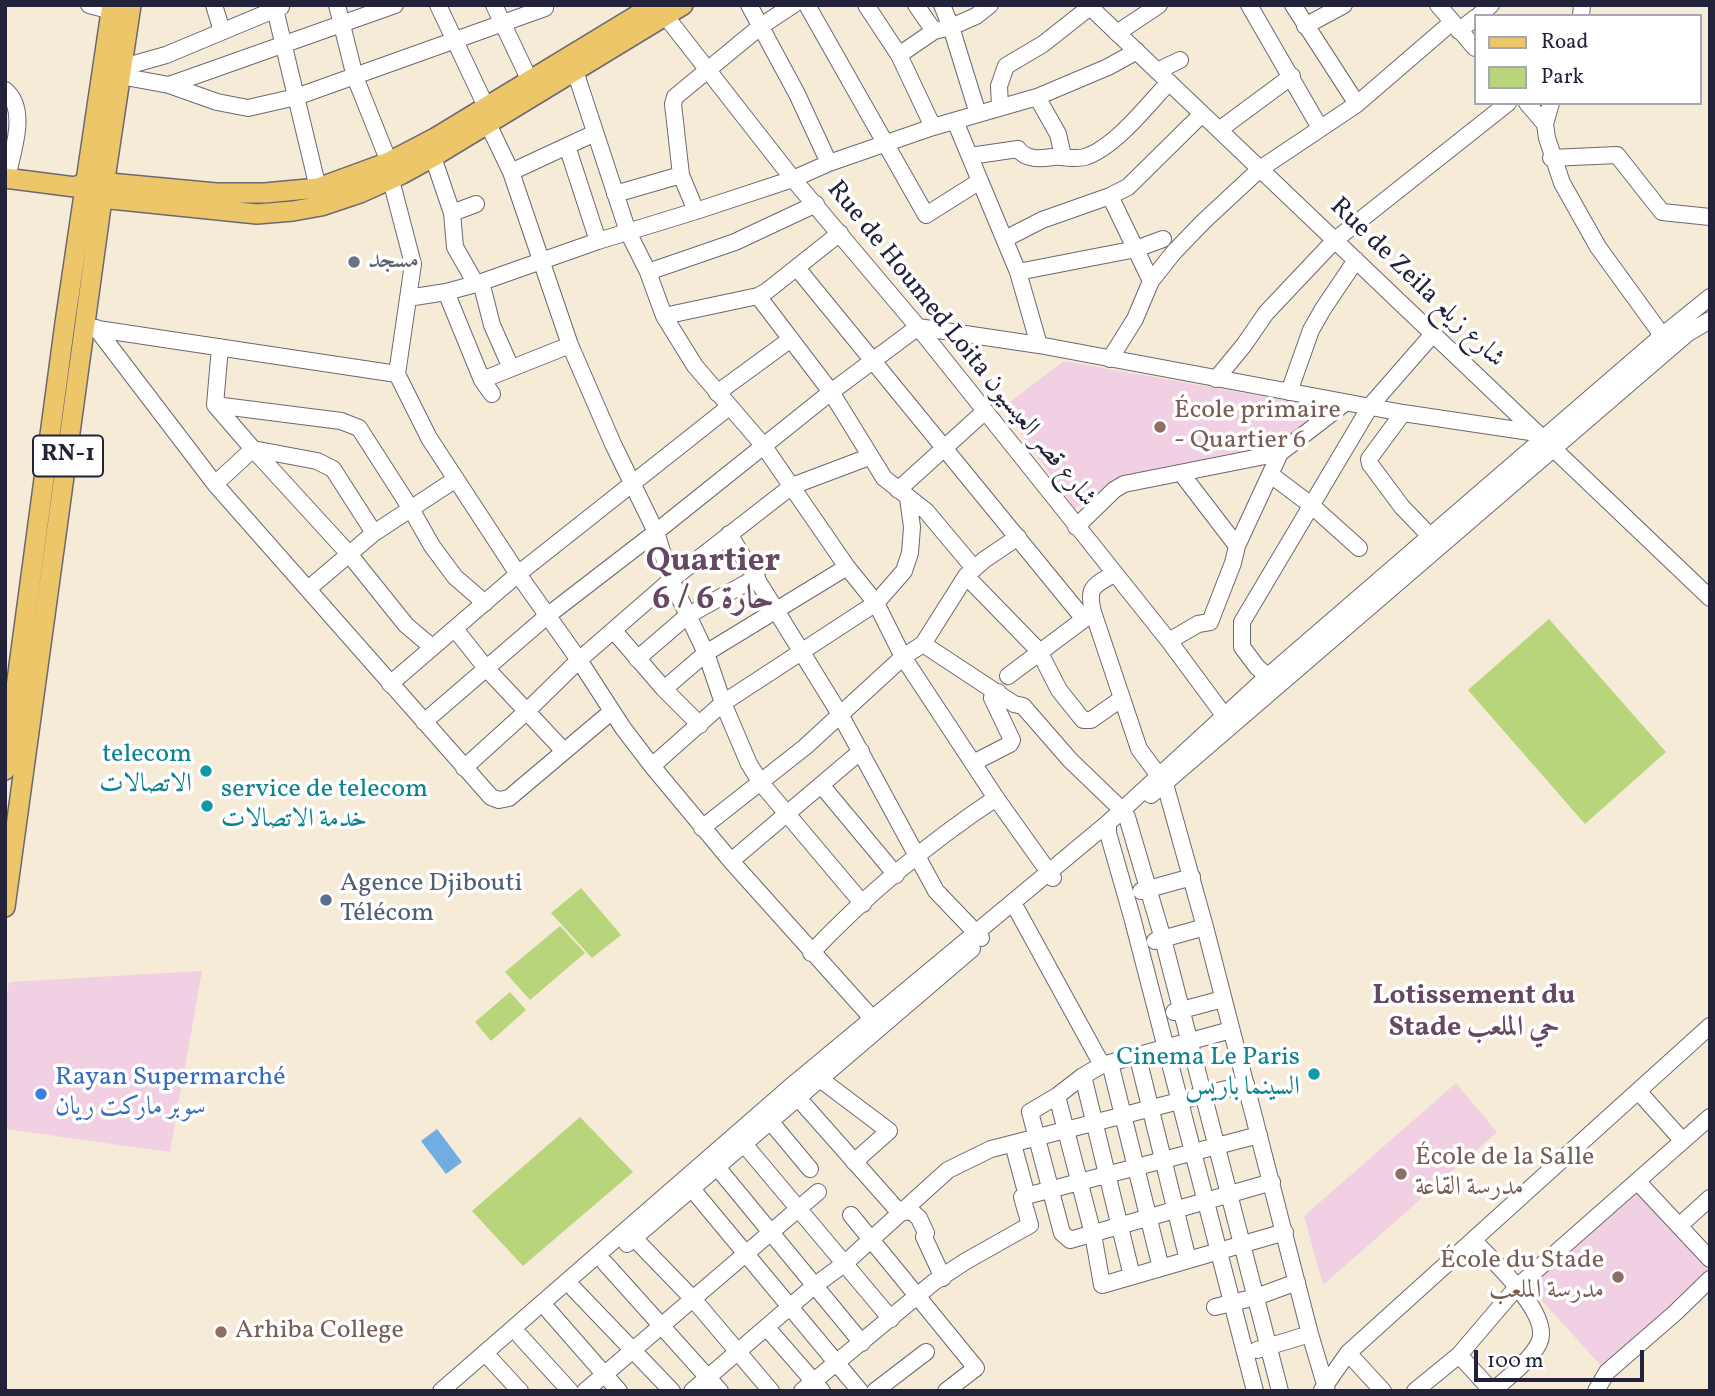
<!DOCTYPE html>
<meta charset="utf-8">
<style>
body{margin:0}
#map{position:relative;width:1715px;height:1396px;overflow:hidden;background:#f6ebd6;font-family:Vollkorn,serif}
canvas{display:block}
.frame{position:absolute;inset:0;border:7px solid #22223b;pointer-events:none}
.legend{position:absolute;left:1474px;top:14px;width:228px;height:91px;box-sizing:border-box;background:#fff;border:2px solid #a7a7b1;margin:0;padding:9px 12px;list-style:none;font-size:21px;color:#22223b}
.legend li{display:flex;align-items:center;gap:14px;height:35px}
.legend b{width:35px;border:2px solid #a7a7b1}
.scale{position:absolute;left:1474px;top:1350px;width:170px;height:32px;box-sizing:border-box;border:4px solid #22223b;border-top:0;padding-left:9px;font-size:21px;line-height:24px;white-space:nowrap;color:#22223b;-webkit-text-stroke:5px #fff;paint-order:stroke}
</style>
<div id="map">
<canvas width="1715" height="1396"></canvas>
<div class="frame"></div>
<ul class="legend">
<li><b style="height:9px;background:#ecc669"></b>Road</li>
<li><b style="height:19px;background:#b8d57c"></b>Park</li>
</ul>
<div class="scale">100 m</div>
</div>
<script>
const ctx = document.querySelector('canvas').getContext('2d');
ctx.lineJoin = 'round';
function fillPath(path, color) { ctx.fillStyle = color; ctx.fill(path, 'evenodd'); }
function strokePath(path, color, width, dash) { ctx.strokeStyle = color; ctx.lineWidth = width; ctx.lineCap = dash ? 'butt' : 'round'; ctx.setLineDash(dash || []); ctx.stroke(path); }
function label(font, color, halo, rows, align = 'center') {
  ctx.font = font + ' Vollkorn,Amiri,serif'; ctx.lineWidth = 7; ctx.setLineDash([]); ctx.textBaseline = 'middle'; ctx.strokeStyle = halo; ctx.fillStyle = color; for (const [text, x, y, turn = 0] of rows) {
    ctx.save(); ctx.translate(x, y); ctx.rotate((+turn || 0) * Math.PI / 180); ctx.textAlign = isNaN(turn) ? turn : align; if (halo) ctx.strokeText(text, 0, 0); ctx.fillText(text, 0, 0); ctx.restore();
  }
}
const built = new Path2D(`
 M1064,361L1328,408L1283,446L1112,481L1075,509L1002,408Z
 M202,971L170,1152L5,1129V1010L9,982Z
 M1456,1083L1497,1132L1323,1285L1304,1216Z
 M1638,1185L1710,1262V1271L1602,1367L1527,1284Z`);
const green = new Path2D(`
 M1549,619L1666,752L1585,824L1468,690Z
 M581,888L621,935L592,958L551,913Z
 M560,926L585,953L530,1000L505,972Z
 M510,992L526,1010L491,1041L475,1022Z
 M580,1117L633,1172L523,1266L472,1211Z`);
const water = new Path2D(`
 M437,1129L462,1162L446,1174L421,1141Z`);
const minor = new Path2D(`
 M89,5L112,11
 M214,5L222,31
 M274,5L318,188
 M337,5L355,77L389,162
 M438,5L491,117
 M494,5L530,81
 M749,5L797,94L829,163
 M807,5L926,215L980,181
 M866,5L899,55L933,127
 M916,5L934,31L951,27L978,114
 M942,5L951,27L976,16L990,5
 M1088,5L1710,598
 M1249,5L1320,128
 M1293,5L1357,104
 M1438,5L1475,48
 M660,9L793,179L918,327L1169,641L1229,722
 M1478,16L1491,5
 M1581,16L1582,5
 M1305,26L1344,5
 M1459,31L1475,18
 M1117,33L1159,5
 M899,55L934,31
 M120,68L166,55L281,7
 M575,71L628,232L648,272L664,316L695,366L763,445L847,567L876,603L903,657L996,798L1053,878
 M1157,71L1180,60
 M120,76L169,85L217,102L248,108L296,97L545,8
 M169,85L395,5
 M5,90C29,110 12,152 7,178
 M1037,97L1058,134L1063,156
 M1527,103L1545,124
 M1551,103L1545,124L1547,138L1562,183L1598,247L1667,342
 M1000,107L999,86L1006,66L1043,44L1090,7
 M955,121L1018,272L1039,345
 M488,124L511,172L570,345L613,444L656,532L671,580L706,653L723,703L749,764L761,783L863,904
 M1219,130L1292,76
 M567,146L598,241
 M970,156L1018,149C1026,160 1040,159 1053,157C1063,156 1075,160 1085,157C1114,148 1148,105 1169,82
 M433,157L452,213L455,247L476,284
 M1551,158L1617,155L1662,212L1710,217
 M511,172L595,133
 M391,180L413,264L397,374L429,438L518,574L579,660L623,728L652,766L731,861L879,1026
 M615,194L681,175
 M1110,196L1151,281
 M696,211L681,175L673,104L675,97L761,26L793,5
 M452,213L476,204
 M1005,239L1042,220L1110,196L1128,187L1202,114
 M797,268L1084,619
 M648,272L735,242L816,204
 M1018,272L1136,249L1163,239
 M481,282L492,325L511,368
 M446,292L482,380L492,394
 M758,296L831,392L884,478L926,511L973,567
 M408,298L446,292L476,284L598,241L696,211L793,179L829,163L933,127L1037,97L1108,67L1137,51
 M664,316L758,296L767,291L840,233
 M91,328L397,374
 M96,328L215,484L491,797L499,800L509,798L611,712
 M220,347L215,405L253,449L349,554L406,625L432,647
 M1110,359L1135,319L1151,281L1174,252L1204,221L1260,169L1357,104L1451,23
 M1216,379L1244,345L1266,313L1335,240L1508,103
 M482,380L570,345
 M1289,392L1311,330L1323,309L1356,260
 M717,393L791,339
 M215,405L341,421L359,428L411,509L432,546L455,577L485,603
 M1403,413L1369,459L1370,464L1402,507L1430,536
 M1181,473L1237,546
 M1271,475L1311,505L1359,548
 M215,484L253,449L317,461L333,469L374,533
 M898,490L984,412
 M1076,527L1114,490L1124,484L1280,453L1345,403
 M729,534L841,716L936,891L981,938
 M1114,574C1093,586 1087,587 1093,612L1139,749L1165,784L1205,927L1310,1334L1327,1391
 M966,576L1039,651L1059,690L1083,720H1091L1121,699
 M308,589L374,533L456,479
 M455,629L486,668L563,750
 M614,631L664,689L700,725
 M1169,641L1198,624L1210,622L1233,563L1237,546L1280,453
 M923,644L1014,704L1023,706L1070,760L1122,810
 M637,659L687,616L757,577
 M1008,676L1091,614
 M1274,682L1257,667L1242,647V622L1371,405L1433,334
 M390,684L518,574L729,407
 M664,689L706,653L847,567
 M424,722L547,616L656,532L831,392L918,327L1039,345L1403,413L1537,433
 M973,763L1010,744L1012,740L992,698L998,692
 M652,766L723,703L876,603L904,571L910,553L912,527L908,498
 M464,768L527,711L579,660L671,580L792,486L869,457
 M822,786L896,875
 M1151,795L1688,333L1710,320
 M1127,817L1163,939L1280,1391
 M1108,823V833L1132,917L1255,1391
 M702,828L805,747L903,657L923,644L966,576L984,560L1018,537
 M731,861L861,751
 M1141,891L1192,877
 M1017,910L1102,1065
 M1155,941L1205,927
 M811,953C866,895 930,842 996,798
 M1174,1012L1223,999
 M1231,1030L1102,1065L1083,1076L1057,1096L1030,1112L1062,1233L1070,1240L1272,1182
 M1137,1054L1188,1260
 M1110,1063L1161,1268
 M1083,1076L1132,1276
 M820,1079L889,1131L854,1162
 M791,1090L900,1213L911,1211L919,1218L926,1233L924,1237L943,1278
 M1638,1091L1682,1140
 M1057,1096L1093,1234L1102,1285L1285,1232
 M770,1121L810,1169
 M744,1144L891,1319
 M1013,1144L1027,1196
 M717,1167L862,1343
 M1637,1181L1710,1259
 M692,1189L860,1391
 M851,1215L976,1368L946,1391
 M1679,1226L1710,1198
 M634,1238L694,1300L771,1391
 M1474,1241C1493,1261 1553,1315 1539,1343C1530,1361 1508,1377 1493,1391
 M627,1244L972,949
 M605,1263L720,1391
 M574,1289L672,1391
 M1215,1307L1256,1297L1297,1282
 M549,1311L619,1391
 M767,1328L822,1391
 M520,1336L570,1391
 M1257,1350L1310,1334
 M485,1353L520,1391
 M1348,1353L1383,1391
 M1459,1355L1492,1391
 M1322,1390L1348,1353L1710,1026
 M441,1391L789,1088L1108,823L1268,676L1663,335L1710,297
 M585,1391L818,1192
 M692,1391L814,1286L844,1264L948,1170L991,1149L1246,1084
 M802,1391L934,1282L966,1261L1030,1225L1022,1197L1259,1135
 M875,1391L926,1352
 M1415,1391L1459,1355L1517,1287L1710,1117
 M1596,1391L1607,1372L1675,1313L1710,1279`);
const major = new Path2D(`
 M5,178L75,187L88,181L216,193H265L318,188L389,162L435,138L654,5
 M91,197L257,214L293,211L321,206L360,193L402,174L433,157L683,5
 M5,770L65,323L112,5
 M5,907L102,199L131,5`);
const markers = [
 [354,262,7,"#6b7280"],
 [1160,427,7,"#8d6e63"],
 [206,771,7,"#0f9aa8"],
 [207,806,7,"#0f9aa8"],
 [326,900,7,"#5c6f8a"],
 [1314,1074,7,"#0f9aa8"],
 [41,1094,7,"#3f7fe0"],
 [1401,1174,7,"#8d6e63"],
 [1618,1277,7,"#8d6e63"],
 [221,1332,7,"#8d6e63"]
];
const shields = [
 [68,456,70]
];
const shieldNames = [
 ["RN-1",68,456]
];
const worshipNames = [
 ["مسجد",368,262]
];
const streetNames = [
 ["Rue de Zeila شارع زيلع",1416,284,44],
 ["Rue de Houmed Loita شارع قصر العيسيون",960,345,51]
];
const educationNames = [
 ["École primaire",1174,412],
 ["- Quartier 6",1174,442],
 ["École de la Salle",1415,1159],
 ["مدرسة القاعة",1415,1189],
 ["École du Stade",1604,1262,"right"],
 ["مدرسة الملعب",1604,1292,"right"],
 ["Arhiba College",235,1332]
];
const cultureNames = [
 ["telecom",192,756],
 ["الاتصالات",192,786],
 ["service de telecom",221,791,"left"],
 ["خدمة الاتصالات",221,821,"left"],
 ["Cinema Le Paris",1300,1059],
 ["السينما باريس",1300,1089]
];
const serviceNames = [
 ["Agence Djibouti",340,885],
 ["Télécom",340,915]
];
const shopNames = [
 ["Rayan Supermarché",55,1079],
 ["سوبر ماركت ريان",55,1109]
];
const neighbourhoodNames = [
 ["Lotissement du",1474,998],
 ["Stade حي الملعب",1474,1030]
];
const districtNames = [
 ["Quartier",713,564],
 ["6 / حارة 6",713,602]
];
fillPath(built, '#f1d0e3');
fillPath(green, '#b8d57c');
fillPath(water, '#71ade2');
strokePath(minor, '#6c6871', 18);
strokePath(major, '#6c6871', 22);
strokePath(minor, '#fff', 16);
strokePath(major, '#ecc669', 19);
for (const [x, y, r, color] of markers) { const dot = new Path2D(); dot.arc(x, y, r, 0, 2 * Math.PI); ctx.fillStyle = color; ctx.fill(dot); strokePath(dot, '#fff', 2.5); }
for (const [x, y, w] of shields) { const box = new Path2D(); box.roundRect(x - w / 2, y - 20.5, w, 41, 5); ctx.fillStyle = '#fff'; ctx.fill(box); strokePath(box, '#22223b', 2); }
label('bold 24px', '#22223b', null, shieldNames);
label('26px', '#5b616d', '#fff', worshipNames, 'left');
label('26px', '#22223b', '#fff', streetNames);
label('26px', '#785e54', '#fff', educationNames, 'left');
label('26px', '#0d838f', '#fff', cultureNames, 'right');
label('26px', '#4e5e75', '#fff', serviceNames, 'left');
label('26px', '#366cbe', '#fff', shopNames, 'left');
label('bold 28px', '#664862', '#fff', neighbourhoodNames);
label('bold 33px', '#664862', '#fff', districtNames);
</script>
